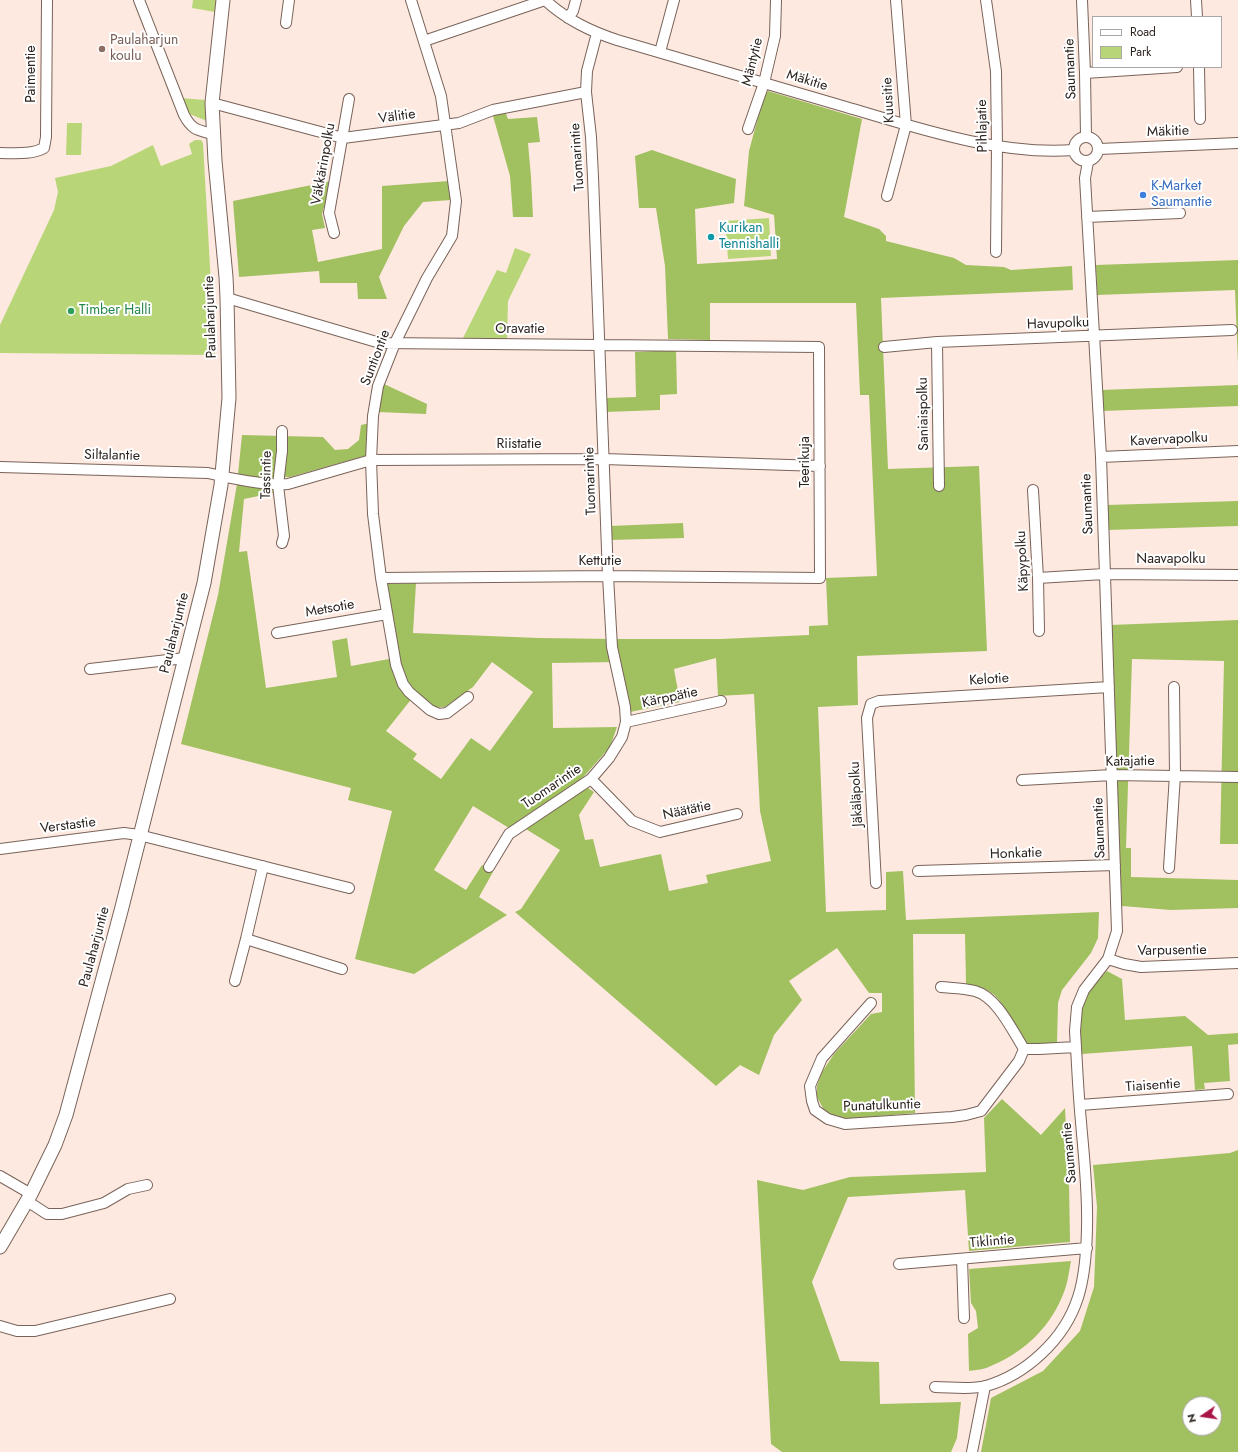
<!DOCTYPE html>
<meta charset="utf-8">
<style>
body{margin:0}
#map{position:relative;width:1238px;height:1452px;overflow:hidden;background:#fee9e0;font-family:Jost,sans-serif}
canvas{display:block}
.legend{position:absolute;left:1092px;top:16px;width:130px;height:52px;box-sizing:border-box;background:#fff;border:1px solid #aba7a5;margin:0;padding:5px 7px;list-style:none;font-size:12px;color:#2c231f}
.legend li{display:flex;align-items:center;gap:8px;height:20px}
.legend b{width:20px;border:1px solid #aba7a5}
.north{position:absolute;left:1182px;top:1396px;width:40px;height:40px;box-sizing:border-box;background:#fff;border:1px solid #aba7a5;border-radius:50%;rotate:257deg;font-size:11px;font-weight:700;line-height:16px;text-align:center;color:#2c231f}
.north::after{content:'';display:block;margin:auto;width:14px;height:18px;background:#a91447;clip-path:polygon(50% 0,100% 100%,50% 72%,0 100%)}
</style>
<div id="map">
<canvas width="1238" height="1452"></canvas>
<ul class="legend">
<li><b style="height:5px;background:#fff"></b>Road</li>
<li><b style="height:11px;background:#b8d678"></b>Park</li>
</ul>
<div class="north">N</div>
</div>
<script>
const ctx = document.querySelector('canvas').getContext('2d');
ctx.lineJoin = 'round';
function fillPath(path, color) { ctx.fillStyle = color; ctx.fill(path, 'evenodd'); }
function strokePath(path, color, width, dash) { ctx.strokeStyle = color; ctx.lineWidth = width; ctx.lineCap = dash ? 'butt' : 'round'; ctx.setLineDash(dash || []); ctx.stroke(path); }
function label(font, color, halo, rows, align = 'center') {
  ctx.font = font + ' Jost,sans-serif'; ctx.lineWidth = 4; ctx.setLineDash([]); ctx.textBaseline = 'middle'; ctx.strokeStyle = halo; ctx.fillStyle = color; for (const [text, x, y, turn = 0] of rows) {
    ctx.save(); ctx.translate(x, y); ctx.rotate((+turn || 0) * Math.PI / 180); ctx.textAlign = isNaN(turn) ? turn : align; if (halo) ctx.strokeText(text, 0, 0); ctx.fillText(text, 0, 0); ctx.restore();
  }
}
const green = new Path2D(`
 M193,0H217L215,12L192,8Z
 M180,98L206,100L207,121L187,113Z
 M67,123H82L81,155H66Z
 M195,140H201L203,143L215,355L0,353V325L54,210L58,192L55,178L111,166L153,145L161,166L192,154L189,144Z
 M769,218L771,256L728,259L725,221Z
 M515,248L531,254L508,301L507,341L462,340L497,270L506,273Z`);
const forest = new Path2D(`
 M768,91L862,119L844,217L879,229L886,236V241L954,258L966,265L1004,267L1011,270L1072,266L1073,290L881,298L888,469L979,466L987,651L857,656L858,705L818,707L826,912L886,910V872L903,871L906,920L1099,912L1098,938L1091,953L1062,990L1058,1003L1057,1044L1025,1045C1019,1033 1003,1001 993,994C985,988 976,985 966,984L965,934H913L915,1113L845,1119L833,1115L824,1110L817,1097V1086L822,1072L834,1054L871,1014L882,1012V993H869L837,948L789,981L802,1000L774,1035L759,1075L740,1065L716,1086L515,912L521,909L560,850L516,823L509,828L473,806L434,870L466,890L482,865L493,872L479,897L507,915L414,974L355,959L392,811L348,800L351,788L181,744L218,595L237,484L242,435L323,437L335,450L348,449L359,440L361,425L370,423L368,455L290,477H276L273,493L244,499L239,552L247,551L266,688L337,677L332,641L347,638L351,666L400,657L387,584L416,583L413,633L539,638L615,639H721L809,635V626L828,625L826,578L877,576L869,395H860L856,303H710V340L668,339L665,266L656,208H639L635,156L652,150L736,179L734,203L695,209L697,264L777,259L774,215L744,206L749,151L763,99ZM716,658L718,696L754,694L760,811L771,861L706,875L708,883L669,891L661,854L600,867L593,839L585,840L579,815L594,792L579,782L610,747L617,727L553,728L552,663L619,662L630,712L680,702L674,669ZM492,662L533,692L490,751L471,738L441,779L413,759L417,754L386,731L417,692L429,703L436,707H445L473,687Z
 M505,111L508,119L537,117L540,142L528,143L531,177L533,217H513L510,176L493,116Z
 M331,181L322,214L325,228L312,230L318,262L382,249V186L449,181L451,200L423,202L404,226L379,277L387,299H358L357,283H320L319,271L239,277L233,201Z
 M1238,260V364L1235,290L1097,295L1096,265Z
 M676,350L677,394L660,395V410L606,412V398L636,397L635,352Z
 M384,384L427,404L426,414L378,412L379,400Z
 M1238,385V406L1102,411L1101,390Z
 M1238,501V526L1107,530L1106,505Z
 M683,523L684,538L610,540V526Z
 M1238,620V844H1220L1224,661L1132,659L1126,848H1131V877L1238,880V908L1171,910L1122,906L1110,625Z
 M1107,971L1122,979L1125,1020L1185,1016L1208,1035L1238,1033V1044L1228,1045L1230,1081L1204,1083L1205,1089L1195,1090L1192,1046L1082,1054C1080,1030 1077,1003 1094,984C1098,979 1103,975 1107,971Z
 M1002,1099L1041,1135L1065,1108L1069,1181L1070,1242L969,1251L965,1190L848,1197L812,1282L840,1361L879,1362L880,1404L961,1402L957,1438L951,1452H782L771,1444L757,1180L803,1190L850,1177L986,1172L984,1118Z
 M1238,1150V1452H981L991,1398L1043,1371L1080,1331L1094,1287L1097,1207L1093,1165L1230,1153ZM1190,1404H1214V1428H1190Z
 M1071,1261C1069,1271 1068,1282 1064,1292C1052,1325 1026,1351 993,1365C986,1369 977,1370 969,1371L968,1334L978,1328L976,1311L971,1303L969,1269Z`);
const minor = new Path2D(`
 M139,0L184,115C192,130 197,130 213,134
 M411,0L441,96L456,201L452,236L427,278L395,343L378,386L373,416L371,460L373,514L381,578L396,665L403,684L409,692L430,710L439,714L447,713L468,697
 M545,0C567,20 590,31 617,40C694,62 770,85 846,107C917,128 1000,156 1074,150
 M986,0L996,71L997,146L996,252
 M1082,0L1085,73L1086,137
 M1196,0L1197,17
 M568,18L573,11L576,0
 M286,23L289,0
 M424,41L545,0
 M660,52L674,0
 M1199,67L1200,119
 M1085,73L1177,67
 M212,103L343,138L459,123L493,110L586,92
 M748,129L764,83L775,36L776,0
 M1074 149a12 12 0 1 1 24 0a12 12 0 1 1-24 0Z
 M1099,149L1238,143
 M0,153C14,153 31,155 44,148L46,137L47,0
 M887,196L906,125L896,0
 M1087,217L1180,213
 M334,233L329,213L349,99
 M227,298L380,343L819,347L820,578L608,576L381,578
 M937,342L939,486
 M884,347L937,342L1232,330
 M282,431V451L278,485L284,536L282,543
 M1101,457L1238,451
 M0,467L208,473C228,478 267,486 288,484L371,460L604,459L820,466
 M1033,490L1038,578L1039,631
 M1038,578L1104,574L1238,575
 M277,633L387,614
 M90,669L185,658
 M626,722L721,701
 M591,779L632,821L660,832L737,814
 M1022,780L1112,775L1238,777
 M0,849L124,833L139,835L349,888
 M489,867L509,834L591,779L609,758L622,737L626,722L625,707L612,647L608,576L593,177L591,137L586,92L587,71L597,33
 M1169,868L1175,775L1174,687
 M918,871L1115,865
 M876,883L867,718L871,704L879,701L1109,687
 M246,939L342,969
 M1108,959L1124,964L1141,967L1238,963
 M235,981L246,939L263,866
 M941,987C951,988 964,988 975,991C997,997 1012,1030 1024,1049
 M871,1003L822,1058L810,1086L812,1101L815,1110L828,1119L845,1124L952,1117L966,1115L981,1111L1019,1061L1024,1049H1039L1076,1047
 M1080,1105L1228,1094
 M0,1176L31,1194
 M27,1201L47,1214H62L104,1203L128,1189L147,1185
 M962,1259L964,1318
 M899,1264L1087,1248
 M0,1326L17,1331H35L170,1299
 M935,1387C951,1387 970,1390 986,1386C1007,1380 1026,1368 1041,1354C1080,1318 1086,1279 1087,1228C1088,1191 1084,1158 1081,1122C1078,1091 1077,1061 1075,1031L1077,1007L1084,990L1108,959L1117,931L1101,457L1085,178L1088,162
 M972,1452L985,1386`);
const major = new Path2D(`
 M0,1247L31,1194L55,1145L66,1115L121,911L204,583L221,485L229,398L227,298L226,277L215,161L212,103L223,0`);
const markers = [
 [102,49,4,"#8d6e63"],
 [1143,195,4,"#3f7fe0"],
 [711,237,4,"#0f9aa8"],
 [71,311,4,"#2e9e5b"]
];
const educationNames = [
 ["Paulaharjun",110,41],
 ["koulu",110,57]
];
const streetNames = [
 ["Mäntytie",753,62,-76],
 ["Saumantie",1071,69,-92],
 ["Paimentie",32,74,-90],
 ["Mäkitie",807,81,17],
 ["Kuusitie",889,100,-93],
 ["Välitie",397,117,-8],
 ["Pihlajatie",983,126,-91],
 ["Mäkitie",1168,132,-2],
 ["Tuomarintie",578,157,-94],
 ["Väkkärinpolku",324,164,-80],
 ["Paulaharjuntie",211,317,-92],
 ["Havupolku",1058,324,-2],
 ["Oravatie",520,330],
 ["Suntiontie",376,358,-69],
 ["Saniaispolku",924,414,-91],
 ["Kavervapolku",1169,440,-3],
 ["Riistatie",519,445],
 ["Siltalantie",112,456,1],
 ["Teerikuja",806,462,-90],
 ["Tassintie",267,475,-89],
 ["Tuomarintie",591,481,-92],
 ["Saumantie",1088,504,-92],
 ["Naavapolku",1171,560],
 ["Käpypolku",1023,561,-93],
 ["Kettutie",600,562],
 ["Metsotie",330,609,-10],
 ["Paulaharjuntie",175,633,-76],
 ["Kelotie",989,680,-4],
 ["Kärppätie",670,698,-12],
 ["Katajatie",1130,762,-1],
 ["Tuomarintie",552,787,-34],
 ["Jäkäläpolku",857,794,-93],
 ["Näätätie",687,811,-12],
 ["Verstastie",68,826,-7],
 ["Saumantie",1100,828,-92],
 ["Honkatie",1016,854,-2],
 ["Paulaharjuntie",95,947,-75],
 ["Varpusentie",1172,951,-1],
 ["Tiaisentie",1153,1086,-4],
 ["Punatulkuntie",882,1106,-2],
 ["Saumantie",1070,1153,-95],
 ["Tiklintie",992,1242,-5]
];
const shopNames = [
 ["K-Market",1151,187],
 ["Saumantie",1151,203]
];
const cultureNames = [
 ["Kurikan",719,229],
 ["Tennishalli",719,245]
];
const leisureNames = [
 ["Timber Halli",79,311]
];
fillPath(green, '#b8d678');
fillPath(forest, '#a1c05f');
strokePath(minor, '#796359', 12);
strokePath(major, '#796359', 15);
strokePath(minor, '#fff', 10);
strokePath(major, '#fff', 13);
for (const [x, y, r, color] of markers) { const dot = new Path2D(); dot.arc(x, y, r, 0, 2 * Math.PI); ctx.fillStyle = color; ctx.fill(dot); strokePath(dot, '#fff', 1.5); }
label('14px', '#785e54', '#fff', educationNames, 'left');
label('14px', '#2c231f', '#fff', streetNames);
label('14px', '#366cbe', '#fff', shopNames, 'left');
label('14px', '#0d838f', '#fff', cultureNames, 'left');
label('14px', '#27864d', '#fff', leisureNames, 'left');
</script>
